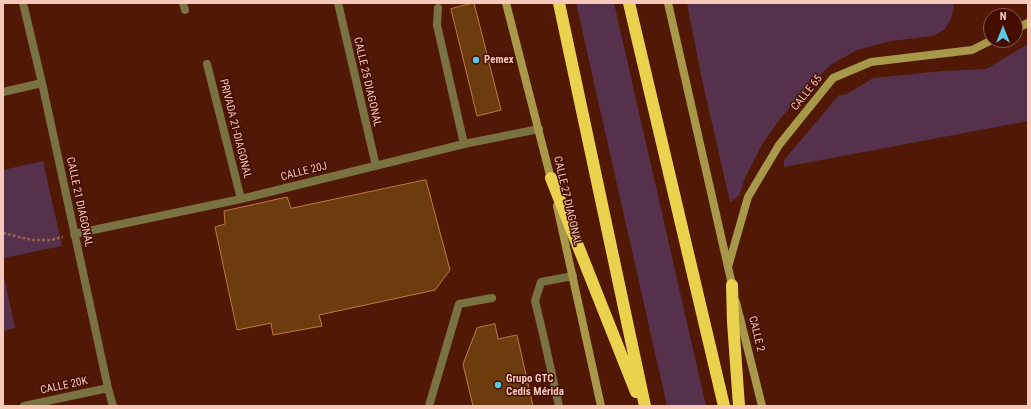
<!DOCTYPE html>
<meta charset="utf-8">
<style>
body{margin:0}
#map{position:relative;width:1031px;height:409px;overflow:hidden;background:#501805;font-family:"Roboto Condensed",sans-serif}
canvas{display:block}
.frame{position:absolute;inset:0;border:4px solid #f6c9bb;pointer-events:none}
.north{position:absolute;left:983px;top:8px;width:40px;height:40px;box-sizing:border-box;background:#440d00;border:1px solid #8b584b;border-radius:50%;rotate:0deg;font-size:11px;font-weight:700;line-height:16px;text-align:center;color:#f6c9bb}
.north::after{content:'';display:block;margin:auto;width:14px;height:18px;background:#5ac8e6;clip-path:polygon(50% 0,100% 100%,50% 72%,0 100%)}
</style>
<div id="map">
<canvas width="1031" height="409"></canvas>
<div class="frame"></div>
<div class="north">N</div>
</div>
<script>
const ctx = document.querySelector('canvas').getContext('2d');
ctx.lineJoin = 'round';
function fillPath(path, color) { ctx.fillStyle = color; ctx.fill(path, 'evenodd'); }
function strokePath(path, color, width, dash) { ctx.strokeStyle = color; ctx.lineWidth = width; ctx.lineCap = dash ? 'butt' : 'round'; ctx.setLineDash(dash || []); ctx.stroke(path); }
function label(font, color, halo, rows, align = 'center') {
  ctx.font = font + ' "Roboto Condensed",sans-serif'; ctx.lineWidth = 3; ctx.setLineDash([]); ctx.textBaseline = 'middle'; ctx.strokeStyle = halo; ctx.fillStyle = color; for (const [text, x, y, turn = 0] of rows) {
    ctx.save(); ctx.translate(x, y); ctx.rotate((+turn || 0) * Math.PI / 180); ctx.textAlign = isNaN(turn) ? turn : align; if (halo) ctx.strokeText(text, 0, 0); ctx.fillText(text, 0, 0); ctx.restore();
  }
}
const green = new Path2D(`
 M576,3H614L706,406H667Z
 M687,3H953L954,7L951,19L945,29L933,36L891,41L857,50L832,64L804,90L781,118L764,141L745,178L739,196L730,202L702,80Z
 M1028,44V121L784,167V160L839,95L847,94L873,78L942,71L986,69Z
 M43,161L62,246L3,258V170Z
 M3,272L15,328L3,331Z`);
const building = new Path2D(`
 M474,3L501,110L477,116L451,9Z
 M426,180L450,270L435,290L319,315L322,326L273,335L271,323L237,330L215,227L225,224L224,211L287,197L291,208Z
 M495,324L498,339L517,335L533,406H473L463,364L477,328Z`);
const path = new Path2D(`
 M3,233L32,240H51L63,237`);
const lane = new Path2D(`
 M438,8L437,25L464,144
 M429,406L459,304L492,298
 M559,406L543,334L535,301L541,282L573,276`);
const street = new Path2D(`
 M23,3L42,83L108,388L113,406
 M183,3L185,10
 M338,3L376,166
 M207,64L241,199
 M3,92L42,83
 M74,234L241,199L464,144L539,129
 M24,406L108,388`);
const secondary = new Path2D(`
 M506,3L552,183
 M668,3L733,289
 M1015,29L1028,23
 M557,206L601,406
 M728,267L748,197L779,145L833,78L871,62L972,50L992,40
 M736,302L762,406`);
const highway = new Path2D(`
 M559,3L645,406
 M629,3L724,406
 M551,178L636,392
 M732,285L733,322L739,406`);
const markers = [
 [476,60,4,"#5ac8e6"],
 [498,385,4,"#5ac8e6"]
];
const poiNames = [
 ["Pemex",484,60],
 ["Grupo GTC",506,379],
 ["Cedis Mérida",506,392]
];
const streetNames = [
 ["CALLE 25 DIAGONAL",367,82,77],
 ["CALLE 65",807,93,-51],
 ["PRIVADA 21-DIAGONAL",235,129,76],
 ["CALLE 20J",304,172,-14],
 ["CALLE 27 DIAGONAL",567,201,77],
 ["CALLE 21 DIAGONAL",79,202,78],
 ["CALLE 2",756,334,76],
 ["CALLE 20K",64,386,-12]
];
fillPath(green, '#56314b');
fillPath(building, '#6c3c0f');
strokePath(building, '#bd7a43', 1);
strokePath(path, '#966251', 2.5, [3, 2]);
strokePath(lane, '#7b7243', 8);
strokePath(street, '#7b7243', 8);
strokePath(secondary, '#a8984a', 8);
strokePath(highway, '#ead14e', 12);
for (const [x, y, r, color] of markers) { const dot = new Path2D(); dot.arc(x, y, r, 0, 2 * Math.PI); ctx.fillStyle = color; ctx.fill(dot); strokePath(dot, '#440d00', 1.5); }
label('bold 11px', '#f6c9bb', '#440d00', poiNames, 'left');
label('11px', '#f6c9bb', '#440d00', streetNames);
</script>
